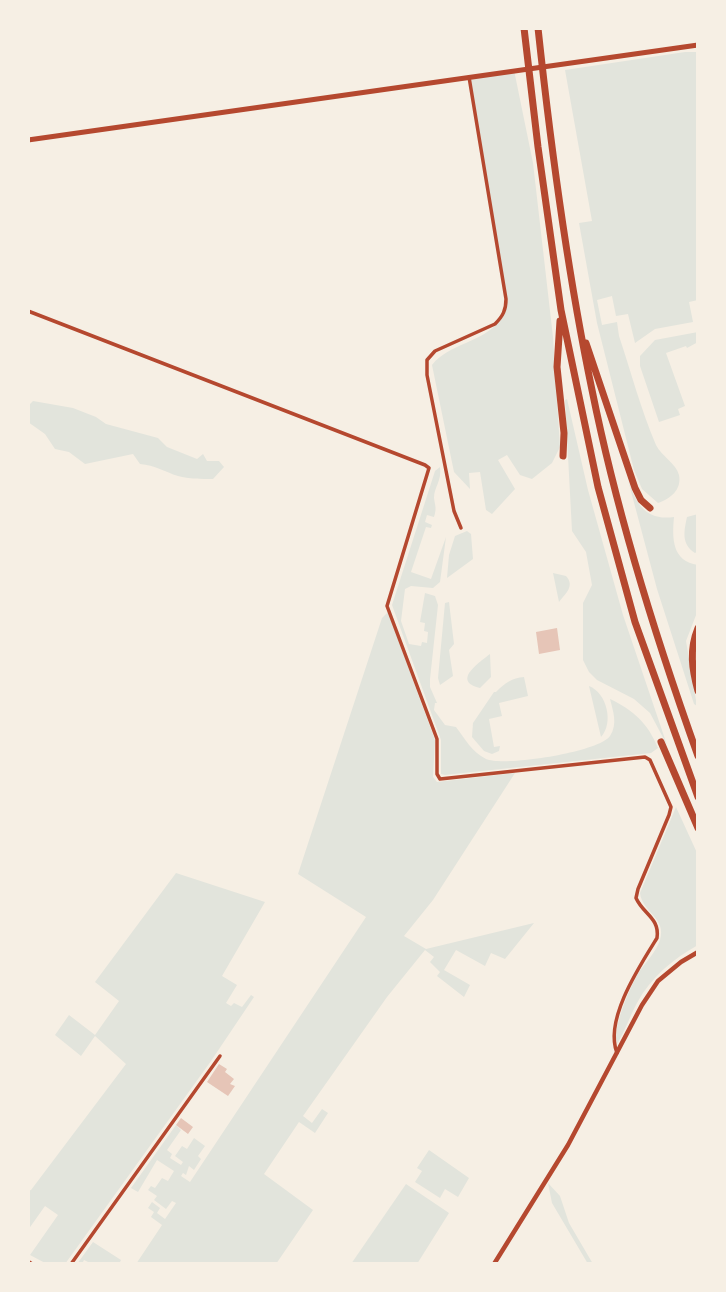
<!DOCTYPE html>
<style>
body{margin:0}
#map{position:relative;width:726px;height:1292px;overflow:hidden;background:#f6efe4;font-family:"Exo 2",sans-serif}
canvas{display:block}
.frame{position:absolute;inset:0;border:30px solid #f6efe4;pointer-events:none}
</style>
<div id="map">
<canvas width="726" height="1292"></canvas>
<div class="frame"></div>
</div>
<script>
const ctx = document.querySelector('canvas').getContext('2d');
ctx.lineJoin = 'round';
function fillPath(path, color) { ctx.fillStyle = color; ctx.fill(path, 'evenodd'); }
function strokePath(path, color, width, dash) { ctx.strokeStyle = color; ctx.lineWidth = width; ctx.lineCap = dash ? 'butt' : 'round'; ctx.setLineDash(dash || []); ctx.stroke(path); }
const green = new Path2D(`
 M685,52H698V300L689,302L693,322L655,329L635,343L628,314L616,316L612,296L597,300L602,325L617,322L619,336C631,372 641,410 656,445C662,457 676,463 679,475C682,490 670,499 658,503L642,489L634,470L597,323L579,223L592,221L565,70Z
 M514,70L533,163L553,337L560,447L552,463L532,479L520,475L507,455L498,460L515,489L492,514L486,510L480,472L469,473L470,489L454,472L432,365C449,343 483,343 500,320C504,314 505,305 506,299L469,77Z
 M698,332V342L687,348L686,346L666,353L685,406L678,409L680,415L659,422L640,366V356L655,340Z
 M567,399L588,490L623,615L667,745L650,713L634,699L597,680L589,672L583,660V603L592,585L586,552L572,531L565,400Z
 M33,401L73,408L96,417L106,424L158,438L167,447L197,459L203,454L207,461H219L224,467L213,479C201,479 189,479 178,476C165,472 155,465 140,464L133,454L85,464L69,452L55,449L45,434L28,422V406Z
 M440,467C442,481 434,487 434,498C435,506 437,508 434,517L427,515L425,522L432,525L431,528L426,527L411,572L431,579L446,537L440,582L433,588L411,586L405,589L401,621L409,644L421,646L422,642L427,643L428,632L424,631L425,623L420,622L425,593L435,596L438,605L430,679V687L437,703H435L434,710L445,725L456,727C465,739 472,752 486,759C504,767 599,752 610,736C618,724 613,711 610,699C633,710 648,723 658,748L651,753L445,775L441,774V740L392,605L435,471Z
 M628,480C636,504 646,521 674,517C672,539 672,561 698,565V610L686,641L697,706L694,704L657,589Z
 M698,514V551L695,553C681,544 684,531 687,517Z
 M467,531L471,534L473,559L447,578L449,555L455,536Z
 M553,573L566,576C575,586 566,593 559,602Z
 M449,602L454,644L449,650L453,676L440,685L438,678L445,603Z
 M388,612L435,740L433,777L437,782L515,773L433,900L404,936L426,949L534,923L505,959L491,953L485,966L456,950L444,970L470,985L464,997L437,976L440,972L430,962L434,957L425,950L387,997L303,1116L312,1123L322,1109L328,1113L315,1133L299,1122L264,1174L313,1210L276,1264H136L162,1225L151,1217L154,1212L148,1208L152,1202L160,1208L157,1213L165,1219L176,1203L172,1201L166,1209L154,1200L157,1196L148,1190L151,1186L155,1188L162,1178L168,1181L174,1171L157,1160L138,1192L131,1188L176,1125L181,1130L167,1150L172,1154L170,1158L181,1165L183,1162L175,1156L182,1146L187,1149L194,1138L205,1146L198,1156L201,1159L194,1170L189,1166L186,1175L183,1173L181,1176L190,1182L366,917L298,874L382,618Z
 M490,654L491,677L480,688C451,681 480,662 490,654Z
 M524,677L528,696L499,703L502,716L489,719L494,747L500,746L499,751L492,754L484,751L472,737L473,723L494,692H496C505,683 512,678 524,677Z
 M589,686C607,693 614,723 601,737Z
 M676,807L698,855V945C673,959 651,977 637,1003C630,1016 625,1031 617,1044C612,1028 630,987 639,972C646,962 656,952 660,940C667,918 642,912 640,893Z
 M176,873L265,902L222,976L237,985L226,1003L231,1006L234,1003L242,1007L251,995L254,997L211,1061L65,1264H47L30,1255L58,1215L45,1206L28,1230V1191L31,1190L126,1064L95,1036L81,1056L55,1035L69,1015L95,1035L119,1001L95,982Z
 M429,1150L469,1178L458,1197L445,1189L440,1198L415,1182L422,1171L417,1168Z
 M548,1183L560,1196L569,1223L593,1264H588L552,1203Z
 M406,1184L449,1213L417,1264H351Z
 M93,1242L121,1260L119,1264H92L84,1260L82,1264H77Z`);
const building = new Path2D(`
 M557,628L560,650L539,654L536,632Z
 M219,1064L227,1069L225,1072L234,1079L230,1084L235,1086L228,1096L207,1082Z
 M181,1118L193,1127L188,1134L176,1125Z`);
const minor = new Path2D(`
 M28,311L425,465L429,468L387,606L437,739V774L440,779L645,757L650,760L671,807L669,815L638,889L636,898C643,914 660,918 657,938C639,967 604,1020 617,1053
 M461,528L454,511L427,375V360L435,351L495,324C503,316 506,310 506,299L469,77
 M71,1264L220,1056`);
const tertiary = new Path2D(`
 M494,1264L568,1145L642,1005L658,981L681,962L698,952`);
const secondary = new Path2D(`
 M28,140L698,45
 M28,1262L31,1264`);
const motorway = new Path2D(`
 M524,28L538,147L561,310L598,487L635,622L698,797
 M538,28C551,149 567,270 592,390C617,514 655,636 698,756
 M560,321L557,367L564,433L563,456
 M586,343L635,488L641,500L650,508
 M698,628C689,650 692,669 698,691
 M661,742L698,828`);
fillPath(green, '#e2e4dc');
fillPath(building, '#e6c5b7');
strokePath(minor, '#b5482f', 3.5);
strokePath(tertiary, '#b5482f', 4.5);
strokePath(secondary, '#b5482f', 5);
strokePath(motorway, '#b5482f', 7);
</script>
